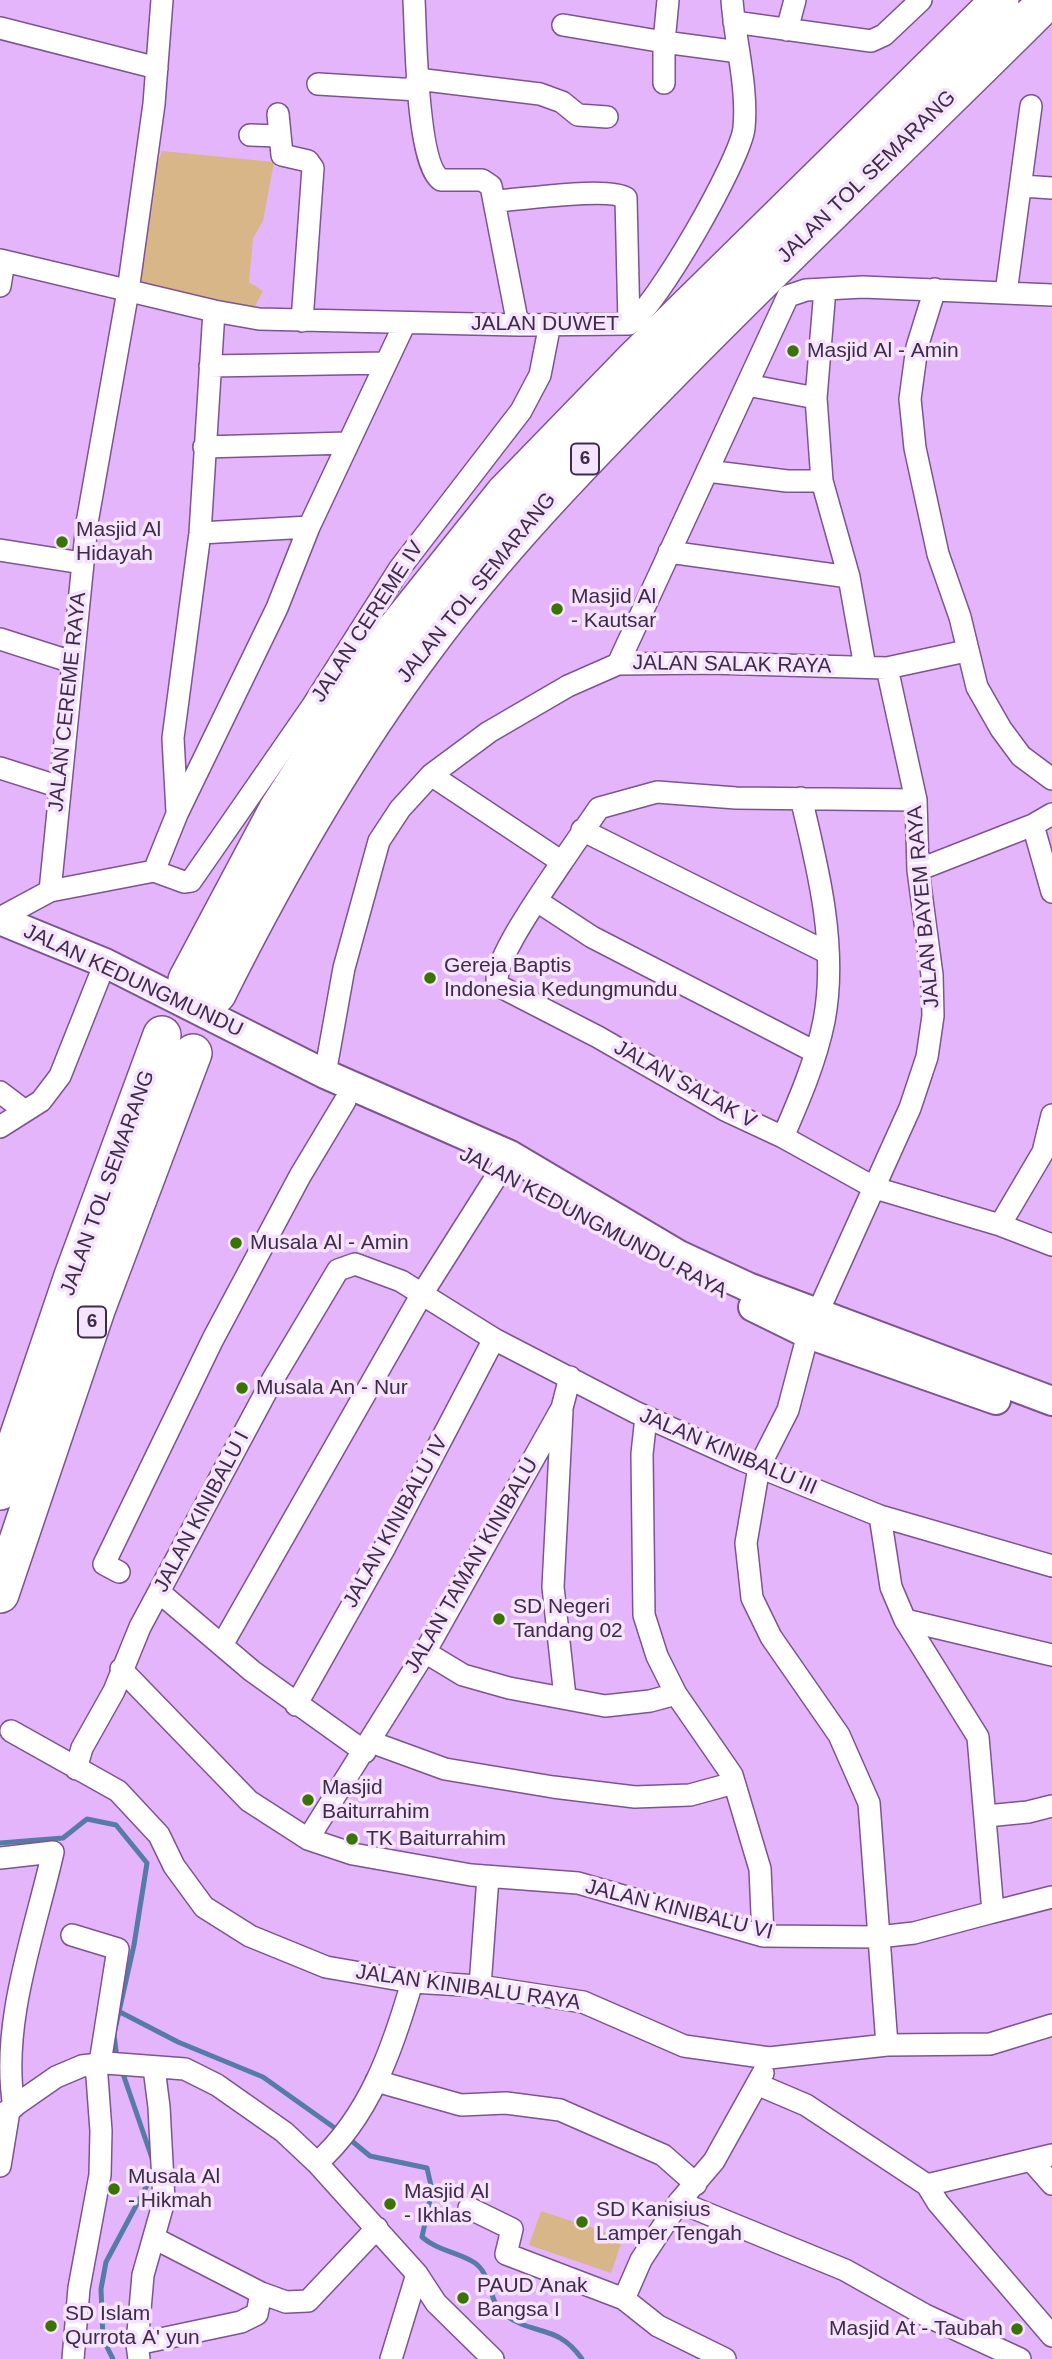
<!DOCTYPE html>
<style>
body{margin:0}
canvas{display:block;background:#e4b5fa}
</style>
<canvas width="1052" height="2359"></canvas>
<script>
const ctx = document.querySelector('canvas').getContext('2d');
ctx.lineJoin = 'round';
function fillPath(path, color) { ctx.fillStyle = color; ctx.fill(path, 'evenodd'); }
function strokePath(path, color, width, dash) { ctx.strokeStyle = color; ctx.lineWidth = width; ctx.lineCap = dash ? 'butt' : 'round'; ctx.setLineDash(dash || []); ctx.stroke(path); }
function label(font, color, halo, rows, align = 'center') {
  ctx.font = font + ' Helvetica,sans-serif'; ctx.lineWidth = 7; ctx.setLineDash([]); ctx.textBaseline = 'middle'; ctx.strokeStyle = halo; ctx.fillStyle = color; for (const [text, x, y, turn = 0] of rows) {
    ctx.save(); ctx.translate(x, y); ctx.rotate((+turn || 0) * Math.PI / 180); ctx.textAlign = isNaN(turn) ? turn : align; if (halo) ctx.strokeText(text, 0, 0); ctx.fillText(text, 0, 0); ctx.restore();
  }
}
const green = new Path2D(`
 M162,151L274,162L263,221L253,238L249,282L263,291L252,312L133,284L150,186Z
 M541,2211L623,2238L611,2273L529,2245Z`);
const stream = new Path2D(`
 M0,1843L63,1838L87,1819L116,1825L147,1863L134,1945L114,2034L117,2059
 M120,2012L178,2042L263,2077L339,2131
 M122,2071L153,2161
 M347,2137L370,2156L427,2168L432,2190L422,2237C438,2251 458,2252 475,2263C492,2275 488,2302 504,2314C534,2337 557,2323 582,2359
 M113,2359L103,2339L101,2289L106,2262L153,2174`);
const minor = new Path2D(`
 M414,0C416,33 416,163 441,180H482L491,186L518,325
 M668,0L664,42L739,52
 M734,22L871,41L884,35L921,0
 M563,25L664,42V83
 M0,28L157,68
 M787,30L795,0
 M417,79L540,94L562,102L578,115L607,117
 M318,84L418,90
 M278,114L282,155L308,161L313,168L302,321
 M250,135L279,136
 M1022,186L1052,188
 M495,201C521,200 608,186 626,198L629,324
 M0,260L214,311L259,319L518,325L629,324C655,310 741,159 744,128C748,86 735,42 732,0
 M0,286L4,261
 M825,289L816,398L822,481L849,577L865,667
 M935,289L917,347L910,399L915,448L938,554L960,617L977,687L1001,729L1021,756L1052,779
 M1006,293L1031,106
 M210,366L386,363
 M747,385L816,398
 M204,447L348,443
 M707,471L787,481H822
 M200,533L309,527
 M0,550L82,563
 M669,552L849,577
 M0,639L72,662
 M618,664L788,296L806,290L863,287L1052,295
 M0,768L60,787
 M431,775L562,862L599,808L657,792L736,798L916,800
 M177,812L173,738L200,533L214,311
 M1033,825L1052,892
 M582,830L828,953
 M562,862C550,881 485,970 499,986L598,1037L725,1110L783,1137L875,1188L1000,1225L1052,1245
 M918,870L1033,825L1052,814
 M154,871L184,882L191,881L313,705L400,568L521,411L540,375L550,324
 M50,891L154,871L177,814L277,608L309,527L405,323
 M537,901L592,937L815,1052
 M0,918L50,891L87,523L128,291L154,104L162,0
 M325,1074L344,968L379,841L400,809L431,775L489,732L568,686L618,664L710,663L887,668L966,651
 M0,1092L25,1111
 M0,1127L41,1101L60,1076L105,963
 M783,1137C799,1100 816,1061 824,1021C838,948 818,868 801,798
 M1000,1225L1043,1152L1052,1115
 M562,1411L553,1587L565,1697
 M646,1417L642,1454L644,1615L657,1656L676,1694L732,1775L760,1869L763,1936
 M880,1516L891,1587L905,1620L978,1737L993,1912L1052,1897
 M119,1572L104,1564L213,1339L300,1176L345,1101
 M159,1592L252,1671L365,1752
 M905,1620L1052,1655
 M222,1645L422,1294L510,1155
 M425,1652L463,1675L509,1688L605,1706L650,1701L676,1694
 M121,1669L249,1801L308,1839L353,1854L471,1875L578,1883L763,1936L878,1937L914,1933L993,1912
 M296,1705L385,1547L494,1339
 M11,1731L118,1791L159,1835L174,1866L204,1907L250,1936L326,1967L412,1982L480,1986L583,2002L684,2046L769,2058L887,2045L990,2044L1052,2025
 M371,1742L445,1769L553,1787L635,1797L690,1795L734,1783
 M76,1769L82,1748L114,1691L140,1627L273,1379L338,1270L355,1264L401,1281L494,1339L635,1412L742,1460L880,1516L1052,1566
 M986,1816L1028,1812L1052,1806
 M308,1839L425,1652L562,1408L570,1377
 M0,1858L53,1852C35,1932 0,2024 14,2107
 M72,1935L118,1949L100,2063
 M480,1986L488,1877
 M887,2045L869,1803L839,1735L771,1637L752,1598L746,1543L759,1467L788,1410L808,1334L910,1108L927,1057L933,1016L932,975L918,870L916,800L887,668
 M376,2081L461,2105L506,2103L560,2110L663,2155L696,2184
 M759,2085L806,2105L927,2185L938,2203L1052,2336
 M0,2116L56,2077L82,2066L106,2063L185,2069L217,2085L284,2132L317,2163L417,2274L436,2303L493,2359
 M1031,2160L1052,2184
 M317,2163C369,2117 393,2048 412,1982
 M0,2166L9,2111
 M927,2185L1052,2155
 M679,2202L845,2270L925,2315L1020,2359
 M469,2208L512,2229L506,2254L624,2299L658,2326L725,2359
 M261,2293L286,2302L308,2301L377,2228
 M624,2299L641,2260L679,2202L714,2161L763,2073
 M137,2344L241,2322L257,2314L261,2293L154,2238
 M73,2359L79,2288L100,2175L101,2131L96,2063
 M139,2359L137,2344L143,2275L164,2201L159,2107L154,2068
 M391,2359L417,2274`);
const secondary = new Path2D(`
 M0,920L105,963L325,1074L510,1155L679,1255L748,1287L1052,1401
 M753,1307L808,1334L996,1400`);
const motorway = new Path2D(`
 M187,980L278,809L384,644L504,494L635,359L1000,0
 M217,994C277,874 345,754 426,646C496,551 578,466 661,382C788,252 920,128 1048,0
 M0,1491L73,1276L162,1035
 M0,1594L96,1310L193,1053`);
const markers = [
 [793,351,7,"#3b7300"],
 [62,542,7,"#3b7300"],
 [557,609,7,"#3b7300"],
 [430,978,7,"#3b7300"],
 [236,1243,7,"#3b7300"],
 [242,1388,7,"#3b7300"],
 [499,1619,7,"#3b7300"],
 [308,1800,7,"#3b7300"],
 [352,1839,7,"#3b7300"],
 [114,2189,7,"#3b7300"],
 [390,2204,7,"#3b7300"],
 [582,2222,7,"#3b7300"],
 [463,2298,7,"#3b7300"],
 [51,2326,7,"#3b7300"],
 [1017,2329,7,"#3b7300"]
];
const shields = [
 [585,459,28],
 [92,1322,28]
];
const shieldNames = [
 ["6",585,459],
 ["6",92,1322]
];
const streetNames = [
 ["JALAN TOL SEMARANG",867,177,-44],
 ["JALAN DUWET",545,324],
 ["JALAN TOL SEMARANG",477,588,-51],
 ["JALAN CEREME IV",368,622,-57],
 ["JALAN SALAK RAYA",732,665,1],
 ["JALAN CEREME RAYA",68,702,-84],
 ["JALAN BAYEM RAYA",924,907,-95],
 ["JALAN KEDUNGMUNDU",133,981,25],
 ["JALAN SALAK V",685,1085,29],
 ["JALAN TOL SEMARANG",108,1183,-70],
 ["JALAN KEDUNGMUNDU RAYA",593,1223,28],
 ["JALAN KINIBALU III",728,1452,23],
 ["JALAN KINIBALU I",202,1512,-62],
 ["JALAN KINIBALU IV",396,1522,-61],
 ["JALAN TAMAN KINIBALU",472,1566,-60],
 ["JALAN KINIBALU VI",679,1910,14],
 ["JALAN KINIBALU RAYA",468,1988,8]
];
const poiNames = [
 ["Masjid Al - Amin",807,351],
 ["Masjid Al",76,530],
 ["Hidayah",76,554],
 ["Masjid Al",571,597],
 ["- Kautsar",571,621],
 ["Gereja Baptis",444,966],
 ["Indonesia Kedungmundu",444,990],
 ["Musala Al - Amin",250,1243],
 ["Musala An - Nur",256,1388],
 ["SD Negeri",513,1607],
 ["Tandang 02",513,1631],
 ["Masjid",322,1788],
 ["Baiturrahim",322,1812],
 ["TK Baiturrahim",366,1839],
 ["Musala Al",128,2177],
 ["- Hikmah",128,2201],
 ["Masjid Al",404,2192],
 ["- Ikhlas",404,2216],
 ["SD Kanisius",596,2210],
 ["Lamper Tengah",596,2234],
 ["PAUD Anak",477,2286],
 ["Bangsa I",477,2310],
 ["SD Islam",65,2314],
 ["Qurrota A' yun",65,2338],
 ["Masjid At - Taubah",1003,2329,"right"]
];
fillPath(green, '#d9b687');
strokePath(stream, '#577ba9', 5);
strokePath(minor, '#7e5391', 24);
strokePath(secondary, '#7e5391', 32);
strokePath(motorway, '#7e5391', 40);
strokePath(minor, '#fff', 21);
strokePath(secondary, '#fff', 28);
strokePath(motorway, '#fff', 37);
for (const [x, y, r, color] of markers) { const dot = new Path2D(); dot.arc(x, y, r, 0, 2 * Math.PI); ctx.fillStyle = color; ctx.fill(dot); strokePath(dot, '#f5e3ff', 2.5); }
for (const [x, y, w] of shields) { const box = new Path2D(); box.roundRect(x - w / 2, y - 15.5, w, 31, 5); ctx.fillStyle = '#f5e3ff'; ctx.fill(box); strokePath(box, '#3e2b47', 2); }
label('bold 19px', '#3e2b47', null, shieldNames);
label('21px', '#3e2b47', '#f5e3ff', streetNames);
label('21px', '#3e2b47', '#f5e3ff', poiNames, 'left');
</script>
